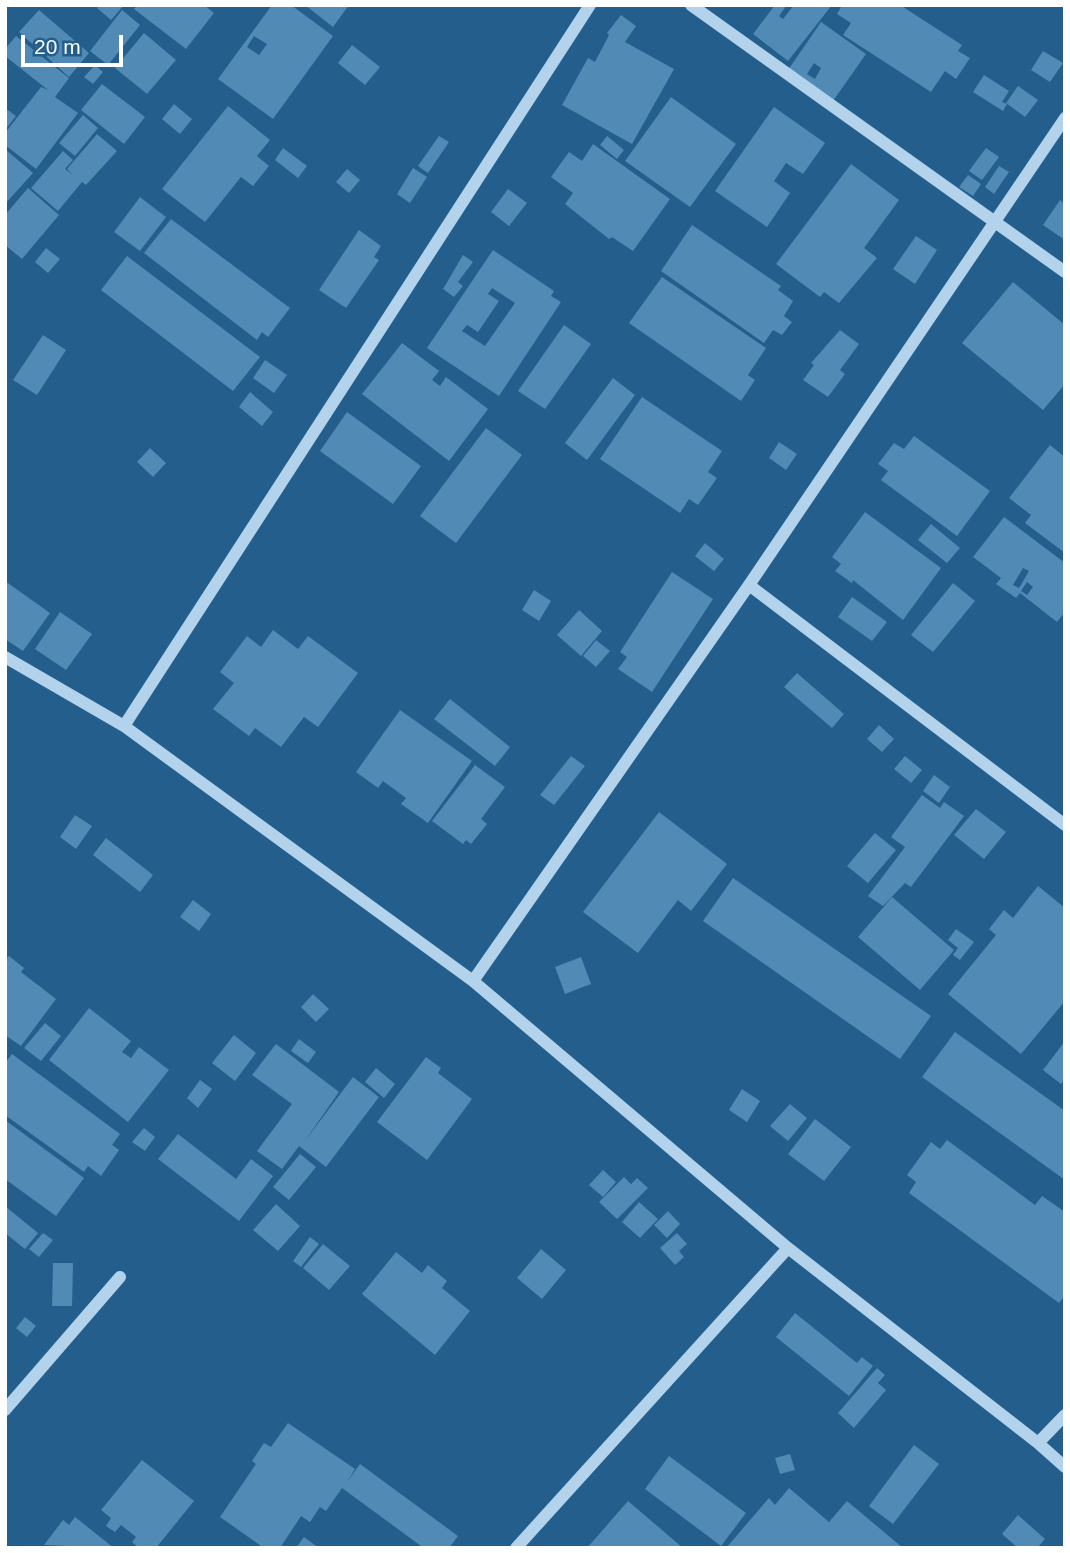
<!DOCTYPE html>
<style>
body{margin:0}
#map{position:relative;width:1070px;height:1553px;overflow:hidden;background:#245e8c;font-family:Helvetica,sans-serif}
canvas{display:block}
.frame{position:absolute;inset:0;border:7px solid #fff;pointer-events:none}
.scale{position:absolute;left:21px;top:35px;width:102px;height:32px;box-sizing:border-box;border:4px solid #fff;border-top:0;padding-left:9px;font-size:21px;line-height:24px;white-space:nowrap;color:#fff;-webkit-text-stroke:5px #245e8c;paint-order:stroke}
</style>
<div id="map">
<canvas width="1070" height="1553"></canvas>
<div class="frame"></div>
<div class="scale">20 m</div>
</div>
<script>
const ctx = document.querySelector('canvas').getContext('2d');
ctx.lineJoin = 'round';
function fillPath(path, color) { ctx.fillStyle = color; ctx.fill(path, 'evenodd'); }
function strokePath(path, color, width, dash) { ctx.strokeStyle = color; ctx.lineWidth = width; ctx.lineCap = dash ? 'butt' : 'round'; ctx.setLineDash(dash || []); ctx.stroke(path); }
const building = new Path2D(`
 M100,5H124L111,20L97,8Z
 M137,5H204L214,13L186,49L134,9Z
 M272,5H291L333,36L273,119L218,79ZM254,36L267,44L259,55L247,47Z
 M305,5H349L333,27Z
 M775,5H787L779,16L783,19L794,5H832L788,61L753,34Z
 M842,5H900L962,45L958,51L970,58L956,79L945,71L931,92L843,35L851,23L837,14Z
 M39,10L89,53L69,77L19,32Z
 M122,10L140,25L108,65L90,51Z
 M621,15L636,26L625,42L674,69L632,144L562,105L588,58L595,62L609,35L607,33Z
 M821,22L866,54L833,101L788,70ZM814,63L821,68L815,79L807,74Z
 M144,33L176,60L147,94L115,68Z
 M16,36L69,78L55,97L78,113L36,169L5,145V133L41,87L48,90L5,56V49Z
 M352,45L380,67L365,85L338,63Z
 M1043,51L1063,63L1050,82L1031,70Z
 M95,65L103,72L93,84L84,77Z
 M984,75L1009,91L1002,102L1007,104L1003,111L973,92Z
 M102,84L145,117L124,144L81,110Z
 M1018,86L1038,100L1025,117L1006,103Z
 M671,97L736,144L690,207L625,161Z
 M174,104L192,119L180,134L162,119Z
 M228,106L270,140L257,156L269,166L253,186L241,177L205,222L162,189Z
 M774,107L825,143L803,174L786,163L774,181L790,193L767,227L715,191Z
 M5,108L16,116L5,130Z
 M83,115L98,128L75,156L59,143Z
 M97,134L117,151L86,185L82,182L58,211L31,188L63,151L73,160L65,169L73,175L67,169Z
 M439,136L449,142L428,173L418,166Z
 M607,136L624,150L617,159L600,145Z
 M593,144L670,199L633,251L612,237L609,239L565,204L573,193L551,177L569,152L582,161Z
 M283,148L307,166L298,178L275,160Z
 M986,148L999,157L982,180L969,171Z
 M5,149L33,173L5,204Z
 M851,164L899,200L864,248L877,258L839,303L824,292L820,297L776,264Z
 M999,166L1009,172L994,194L985,187Z
 M413,168L427,177L410,203L397,194Z
 M347,169L360,180L349,193L336,182Z
 M968,175L981,184L973,196L959,187Z
 M28,188L59,215L22,259L5,245V215Z
 M508,189L527,203L509,226L491,212Z
 M140,197L166,217L140,251L114,232Z
 M1060,200L1065,204V240L1043,225Z
 M171,219L290,308L268,337L262,332L257,340L144,253Z
 M692,225L781,286L778,290L793,301L784,316L792,322L782,335L773,330L764,343L661,271Z
 M359,230L381,246L374,257L379,260L346,308L319,290Z
 M916,236L937,250L915,284L893,269Z
 M46,248L60,259L48,273L35,262Z
 M493,250L554,291L551,296L561,302L499,396L427,348ZM492,288L515,303L485,346L462,331L467,325L478,332L499,301L488,294Z
 M463,255L473,262L458,282L463,286L454,297L443,289Z
 M127,256L260,357L233,391L101,290Z
 M662,277L766,348L748,375L755,380L741,401L629,323Z
 M1013,282L1065,325V384L1043,410L962,343Z
 M564,325L591,344L545,409L518,391Z
 M840,330L859,344L840,370L845,374L828,397L803,380L814,365L811,363Z
 M43,335L66,350L37,395L13,380Z
 M402,343L439,371L432,380L440,386L446,377L488,409L449,461L362,394Z
 M265,360L287,375L274,393L253,378Z
 M613,378L635,395L587,460L565,443Z
 M250,392L273,412L262,426L239,407Z
 M642,397L722,451L708,472L717,478L698,505L689,499L680,513L600,459Z
 M347,412L421,466L393,504L320,451Z
 M486,428L522,455L456,543L420,516Z
 M914,436L990,491L957,536L881,480L888,471L878,464L894,443L904,449Z
 M779,442L797,454L786,470L769,458Z
 M1050,445L1065,457V553L1025,523L1031,515L1009,498Z
 M150,448L166,463L153,477L137,462Z
 M865,512L941,568L903,620L853,580L852,583L835,571L841,564L832,557Z
 M1004,517L1065,563V612L1057,622L1020,593L1016,598L996,584L1001,578L973,557ZM1023,568L1029,571L1019,588L1013,585ZM1027,582L1033,587L1027,595L1021,591Z
 M931,524L960,548L947,563L918,540Z
 M705,543L724,559L714,571L695,556Z
 M672,572L713,599L652,692L618,669L627,657L620,652Z
 M5,581L50,613L23,651L5,639Z
 M953,583L975,601L933,652L911,635Z
 M534,590L551,601L539,621L522,610Z
 M852,597L887,622L872,641L838,617Z
 M579,610L602,631L581,656L557,635Z
 M60,612L92,634L66,670L35,649Z
 M273,630L298,649L308,636L358,673L318,727L304,717L281,747L255,728L249,736L213,709L234,683L220,672L247,636L261,647Z
 M596,640L610,651L596,667L583,656Z
 M797,673L844,714L832,728L784,687Z
 M450,699L510,747L495,766L434,719Z
 M400,710L472,761L428,823L401,804L406,798L383,781L378,788L356,772Z
 M879,725L894,739L882,752L867,739Z
 M571,756L585,766L554,805L540,795Z
 M905,756L922,770L911,783L894,769Z
 M475,765L505,787L481,819L487,824L471,844L466,840L463,844L432,821Z
 M934,775L950,787L939,803L923,791Z
 M922,795L940,808L944,802L964,816L911,887L905,883L883,906L868,896L905,847L891,837Z
 M976,809L1006,832L984,859L954,835Z
 M659,812L727,864L691,911L678,900L638,953L583,912Z
 M75,815L92,826L76,849L60,837Z
 M875,833L896,850L868,883L847,866Z
 M106,838L153,875L140,892L93,855Z
 M733,878L931,1016L900,1059L703,921Z
 M1038,886L1065,908V1001L1021,1054L948,994L996,935L989,929L1004,910L1013,918Z
 M892,897L954,950L920,990L858,937Z
 M193,900L211,914L199,931L180,917Z
 M956,929L974,942L960,960L953,955L958,948L948,940Z
 M9,956L24,968L21,972L56,999L21,1046L5,1035V960Z
 M581,957L591,984L565,994L555,967Z
 M313,994L329,1009L316,1022L301,1007Z
 M89,1008L131,1041L122,1052L131,1058L139,1047L169,1070L128,1122L49,1060Z
 M45,1023L61,1036L41,1061L24,1048Z
 M955,1032L1065,1111V1180L922,1077Z
 M234,1035L256,1053L235,1081L212,1063Z
 M299,1039L316,1052L308,1063L291,1051Z
 M1065,1041V1079L1061,1084L1043,1070Z
 M276,1044L339,1092L304,1142L353,1077L379,1097L326,1167L299,1146L282,1169L257,1151L292,1104L252,1075Z
 M12,1054L120,1134L112,1145L119,1150L101,1176L88,1166L84,1172L5,1115V1063Z
 M426,1057L441,1068L438,1073L472,1099L427,1160L377,1122Z
 M376,1068L395,1084L384,1098L365,1082Z
 M200,1080L212,1089L198,1108L187,1098Z
 M742,1089L760,1101L747,1122L729,1110Z
 M790,1104L807,1118L788,1141L770,1126Z
 M815,1119L851,1147L824,1181L788,1154Z
 M5,1120L84,1178L56,1216L5,1179Z
 M144,1128L155,1137L145,1151L132,1142Z
 M178,1134L236,1179L251,1159L273,1176L239,1221L158,1159Z
 M947,1140L1035,1205L1042,1196L1065,1212V1295L1059,1303L909,1193L916,1182L907,1175L931,1142L940,1149Z
 M300,1154L316,1167L289,1200L273,1187Z
 M603,1170L616,1182L603,1197L589,1185Z
 M624,1177L631,1184L637,1178L648,1188L617,1219L599,1202Z
 M639,1202L658,1219L640,1238L622,1222Z
 M276,1204L300,1226L278,1251L253,1230Z
 M5,1206L38,1233L25,1249L5,1233Z
 M668,1211L680,1224L667,1238L654,1225Z
 M43,1233L53,1240L39,1257L29,1249Z
 M677,1233L687,1244L679,1251L684,1257L675,1265L660,1248Z
 M310,1237L319,1244L301,1267L293,1261Z
 M323,1244L350,1266L329,1290L303,1268Z
 M541,1249L566,1270L542,1299L517,1278Z
 M396,1252L422,1273L428,1265L447,1281L442,1288L470,1311L435,1355L362,1294Z
 M53,1263H73L72,1306H52Z
 M795,1313L857,1363L862,1357L873,1366L849,1396L776,1337Z
 M25,1317L36,1326L27,1337L16,1328Z
 M877,1368L885,1375L878,1383L886,1390L854,1428L838,1413Z
 M288,1423L355,1469L347,1482L360,1464L458,1536L449,1548L421,1546L342,1488L326,1511L320,1507L310,1522L301,1516L280,1548H264L220,1517L256,1464L252,1461L264,1443L271,1447Z
 M914,1445L939,1464L893,1524L869,1506Z
 M790,1454L795,1470L780,1474L775,1458Z
 M669,1456L746,1513L721,1546L645,1489Z
 M142,1460L194,1501L156,1548H139L132,1542L136,1537L121,1525L115,1532L106,1526L111,1518L101,1510Z
 M789,1488L829,1522L847,1501L903,1548H726L769,1498L775,1505Z
 M628,1501L683,1548H587Z
 M1018,1515L1045,1539L1037,1548H1018L1002,1534Z
 M75,1517L114,1548L44,1545L63,1520L69,1525Z
 M304,1537L319,1548H296Z`);
const minor = new Path2D(`
 M691,5L1065,272
 M749,585L1065,825
 M5,657L124,726L473,981L788,1248L1038,1443L1065,1415
 M124,726L590,5
 M473,981L749,585L1065,118
 M5,1410L120,1277
 M1038,1443L1065,1467
 M516,1548L788,1248`);
fillPath(building, '#508ab5');
strokePath(minor, '#b2d3eb', 12);
</script>
